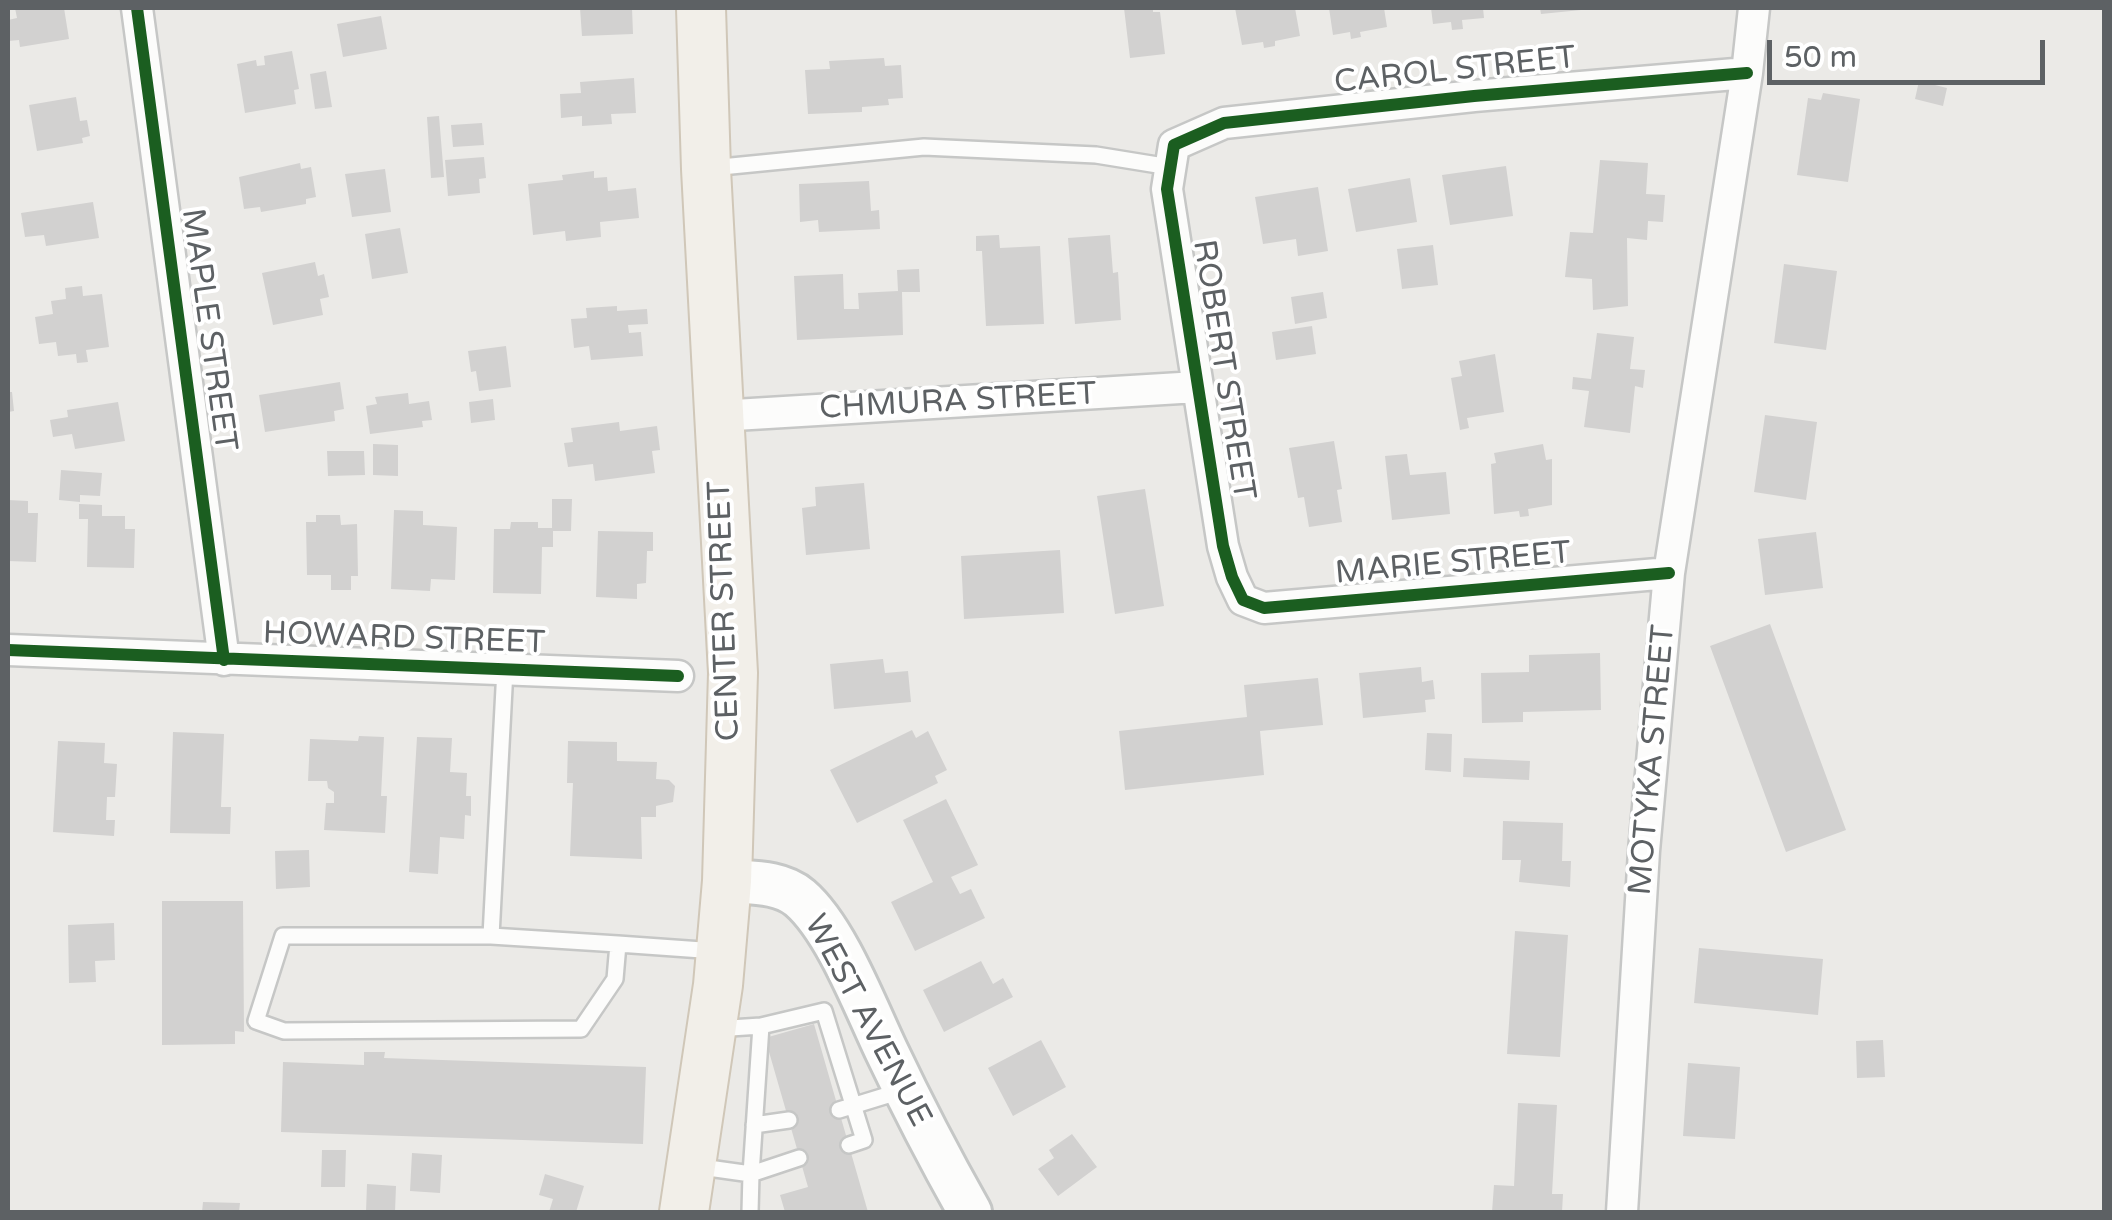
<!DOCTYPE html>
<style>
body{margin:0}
#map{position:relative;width:2112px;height:1220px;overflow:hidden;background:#ebeae7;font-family:"Varela Round",sans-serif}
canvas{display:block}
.frame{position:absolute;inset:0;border:10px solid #5d6164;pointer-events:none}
.scale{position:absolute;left:1767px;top:40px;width:278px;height:45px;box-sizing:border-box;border:5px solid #5d6164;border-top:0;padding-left:12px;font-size:30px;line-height:35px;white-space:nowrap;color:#5d6164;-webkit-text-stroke:8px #fff;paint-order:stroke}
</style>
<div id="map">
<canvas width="2112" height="1220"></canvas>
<div class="frame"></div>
<div class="scale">50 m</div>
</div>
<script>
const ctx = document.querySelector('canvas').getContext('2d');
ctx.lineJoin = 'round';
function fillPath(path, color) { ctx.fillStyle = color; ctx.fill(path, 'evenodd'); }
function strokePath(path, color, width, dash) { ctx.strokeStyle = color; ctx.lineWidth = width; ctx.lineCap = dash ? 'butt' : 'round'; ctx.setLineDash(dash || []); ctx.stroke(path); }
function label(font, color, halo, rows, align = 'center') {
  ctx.font = font + ' "Varela Round",sans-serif'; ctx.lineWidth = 8; ctx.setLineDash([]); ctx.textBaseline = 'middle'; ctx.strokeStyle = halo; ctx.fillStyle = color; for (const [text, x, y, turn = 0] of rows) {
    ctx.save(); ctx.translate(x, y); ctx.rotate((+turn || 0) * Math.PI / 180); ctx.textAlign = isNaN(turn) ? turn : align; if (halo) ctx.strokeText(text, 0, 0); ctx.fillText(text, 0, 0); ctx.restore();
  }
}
const building = new Path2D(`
 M15,8H64L69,39L20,47L19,40L8,41V20L17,18Z
 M580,8H632L633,34L582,36Z
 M1124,8H1153V12H1160L1165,54L1130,58Z
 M1235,8H1295L1300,36L1275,41V46L1264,48L1263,42L1242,45Z
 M1329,8H1384L1387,27L1360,32L1361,37L1351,39L1350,32L1333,35Z
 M1431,8H1483L1484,18L1462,20L1463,29L1452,30L1451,22L1433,24Z
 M1540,8H1581V10L1541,14Z
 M381,16L387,49L343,57L337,24Z
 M292,51L299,89L294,90L296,104L245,113L237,64L256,60L257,66L265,65L264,56Z
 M884,58L885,66L901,65L903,98L888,99L889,105L862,107V112L808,114L805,70L830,69L829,61Z
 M326,71L332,107L315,109L310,74Z
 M634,78L636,113L611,114L612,124L582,126V116L561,118L560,94L581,93L580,82Z
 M1919,81L1947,88L1943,106L1915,99Z
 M1823,93L1860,99L1848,182L1797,175L1808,98L1821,100Z
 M76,97L80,121L87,120L90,136L82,138L83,143L37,151L29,105Z
 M439,116L444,177L431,178L427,117Z
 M482,123L484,145L453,147L451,125Z
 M484,157L486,178L479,179L480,193L448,196L445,160Z
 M1600,160L1648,163L1646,194L1665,195L1663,222L1648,221L1647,240L1627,238L1628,306L1593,310L1592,279L1565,277L1570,232L1593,233Z
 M300,163L301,169L311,167L316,197L306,199V204L261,212L260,207L244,209L239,177Z
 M1506,166L1513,216L1450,225L1442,175Z
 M385,169L391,212L352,217L345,174Z
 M594,171V178L607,177L608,191L636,188L639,218L600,222L601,237L566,241L565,231L533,235L528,184L563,180L562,175Z
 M1410,178L1417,222L1356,232L1348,189Z
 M869,181L871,211L879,210L880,229L819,232L818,220L800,222L799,184Z
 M1318,187L1328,251L1298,256L1296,239L1263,244L1255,197Z
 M93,202L99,238L46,246L44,235L25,237L21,213Z
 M400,228L408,273L372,279L365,234Z
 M999,235L1000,248L1040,246L1044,324L986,326L982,251H976V236Z
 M1110,235L1113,273L1118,272L1121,320L1075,324L1068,238Z
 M1433,245L1438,285L1402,289L1397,249Z
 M315,262L318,276L324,274L329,297L320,299L323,315L273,325L262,273Z
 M1784,264L1837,271L1826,350L1774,343Z
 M919,269L920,292H902L903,335L797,340L794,276L843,274L844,309H859L858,293L898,291L897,270Z
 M82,286L83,296L102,294L109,347L86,350L88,362L77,363L76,354L58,356L56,342L39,344L35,317L53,314L51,301L66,299L65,288Z
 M1323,292L1327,318L1295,324L1291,297Z
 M617,306V311L647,309L648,324L628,325L629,333L641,332L643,356L591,360L589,346L574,348L571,319L587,318L586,308Z
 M1312,326L1316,354L1276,360L1272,332Z
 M1597,333L1634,337L1630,369L1645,370L1643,388L1635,386L1630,433L1584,427L1589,391L1572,389L1573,377L1591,379Z
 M506,346L511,387L479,391L476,371L471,372L468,351Z
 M1495,354L1504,412L1467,418L1469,428L1460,430L1451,378L1462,376L1459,361Z
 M340,382L344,409L334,411L335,421L265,432L259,395Z
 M8,392H12L14,411L8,412Z
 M408,393L409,404L429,401L432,420L422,421L423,427L370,434L366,406L377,404L375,397Z
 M493,399L495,420L471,423L469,402Z
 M118,402L125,441L75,449L72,434L53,437L50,420L68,417L67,410Z
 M1765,415L1817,422L1806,500L1754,492Z
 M619,422L620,431L657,426L660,450L652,451L655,473L595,481L593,464L568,467L564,443L573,442L571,428Z
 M1334,441L1342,489L1337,490L1342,522L1309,527L1304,497L1298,498L1289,448Z
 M373,444L398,445V476L373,475Z
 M1543,444L1546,460L1552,459V505L1528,509L1529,516L1520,517L1519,511L1494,514L1491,464L1496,463L1494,453Z
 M327,451H364L365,475L328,476Z
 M1407,454L1410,475L1446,472L1450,514L1392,520L1385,456Z
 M61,470L102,473L100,496L80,495V502L59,500Z
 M864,483L870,549L806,555L802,508L816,506L815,487Z
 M1145,489L1164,606L1115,614L1097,496Z
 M552,499H572L571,531H553V547H542L541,594L493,593L494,529H510L511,522H538V528H552Z
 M8,500L28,501V513H38L36,562L8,561Z
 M79,504L102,505V516H125V529H135L134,568L87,567L88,519H79Z
 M394,510L423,511V525L457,527L455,580L431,579L430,591L391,589Z
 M316,515H340L341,525L357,524L358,576H351V590H331V575H307L306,522H316Z
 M598,531L653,532V551H647L646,583L637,584V599L596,597Z
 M1816,532L1823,588L1765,595L1758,539Z
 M1060,550L1064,613L964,619L961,556Z
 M1770,624L1846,830L1786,852L1710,646Z
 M1600,653L1601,710L1523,712V722L1482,723L1481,673L1529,672V655Z
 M883,659L885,673L908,671L911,702L834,709L830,664Z
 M1421,667L1422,682L1433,680L1435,699L1425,700L1426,712L1363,718L1359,673Z
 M1318,678L1323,725L1260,731L1264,775L1125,790L1119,731L1247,717L1244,685Z
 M912,730L916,738L928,731L947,770L935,776L938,783L857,823L830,770Z
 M173,732L224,734L221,807H231L230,834L170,833Z
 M1427,733L1452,734L1451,772L1425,770Z
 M359,736L384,737L381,796H387L385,833L324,830L326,803H334V792L328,788L327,781H308L310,739L358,741Z
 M417,737L452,738L450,772L467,773L466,796H471V816L465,815L464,839L440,837L438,874L409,872Z
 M58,741L105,743L104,763L117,764L115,797H107L106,820H115L114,836L53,832Z
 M568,741L617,742V761L657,762L656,779L669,780L675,786L673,802L656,806V817H641L642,859L570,856L573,783H567Z
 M1464,758L1530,761L1529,780L1463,777Z
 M946,799L978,865L951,877L960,894L971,889L985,918L915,951L891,902L933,882L903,820Z
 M1503,821L1563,823L1562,861H1571L1570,887L1519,882L1521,860H1502Z
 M309,850L310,887L276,889L275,851Z
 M162,901H243L244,1032L235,1031V1044L162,1045Z
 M114,923L115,960L95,961L96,982L69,983L68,925Z
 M1515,931L1568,935L1560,1057L1507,1054Z
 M1699,948L1823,959L1818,1015L1694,1003Z
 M981,961L993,984L1003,978L1013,997L944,1032L923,990Z
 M814,1024L868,1212H785L780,1195L808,1187L765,1038Z
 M1041,1040L1066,1087L1013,1116L988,1068Z
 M1883,1040L1885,1077L1857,1078L1856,1041Z
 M364,1052H385L384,1058L646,1067L643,1144L281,1132L283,1062L364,1065Z
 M1688,1063L1740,1067L1735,1139L1683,1136Z
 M1518,1103L1557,1105L1552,1194H1563L1562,1212H1492L1494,1185L1514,1186Z
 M1072,1134L1097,1167L1058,1196L1038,1169L1054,1158L1049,1150Z
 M322,1150H346L345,1187H321Z
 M412,1153L442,1155L440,1193L410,1191Z
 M545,1174L584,1186L576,1212H549L553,1199L539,1195Z
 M367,1184L396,1186L395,1212H366Z
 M203,1202L240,1203L239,1212H202Z`);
const service = new Path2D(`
 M711,168L924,147L1096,155L1170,167
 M283,936H491L618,944L615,979L581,1029L284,1031L256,1021Z
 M491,936L505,669
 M618,944L716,951
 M715,1029L761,1026
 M839,1110L901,1091
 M754,1125L789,1120
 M799,1158L751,1174L761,1026L824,1011L864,1140L849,1145
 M694,1166L751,1174L750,1212`);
const minor = new Path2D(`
 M137,8L224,660
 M718,416L1197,387
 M1669,573L1264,608L1243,600L1232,577L1223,546L1167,189L1174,145L1224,123L1474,96L1747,73
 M8,650L678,676
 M1622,1212L1644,851L1669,573L1747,73L1754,8`);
const secondary = new Path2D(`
 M727,881C751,883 780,881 800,898C836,929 865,1006 886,1050C912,1105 940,1159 970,1212`);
const primary = new Path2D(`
 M684,1212L718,985L727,881L733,673L706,169L701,8`);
const cycleway = new Path2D(`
 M137,8L224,660
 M1669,573L1264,608L1243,600L1232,577L1223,546L1167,189L1174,145L1224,123L1474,96L1747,73
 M8,650L678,676`);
const streetNames = [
 ["CAROL STREET",1455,71,-6],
 ["MAPLE STREET",208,330,82],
 ["ROBERT STREET",1223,370,81],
 ["CHMURA STREET",958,402,-3],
 ["MARIE STREET",1453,564,-5],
 ["CENTER STREET",725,611,-92],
 ["HOWARD STREET",404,639,2],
 ["MOTYKA STREET",1653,760,-85],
 ["WEST AVENUE",867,1021,62]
];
fillPath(building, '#d2d1d0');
strokePath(service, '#c6c7c6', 20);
strokePath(minor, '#c6c7c6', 35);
strokePath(secondary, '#c5c7c6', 48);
strokePath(primary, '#d0c7b8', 52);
strokePath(service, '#fcfcfb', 15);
strokePath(minor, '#fcfcfb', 30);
strokePath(secondary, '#fcfcfb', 42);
strokePath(primary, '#f2efe9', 48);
strokePath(cycleway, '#1b5e20', 12);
label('32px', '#5d6164', '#fff', streetNames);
</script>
